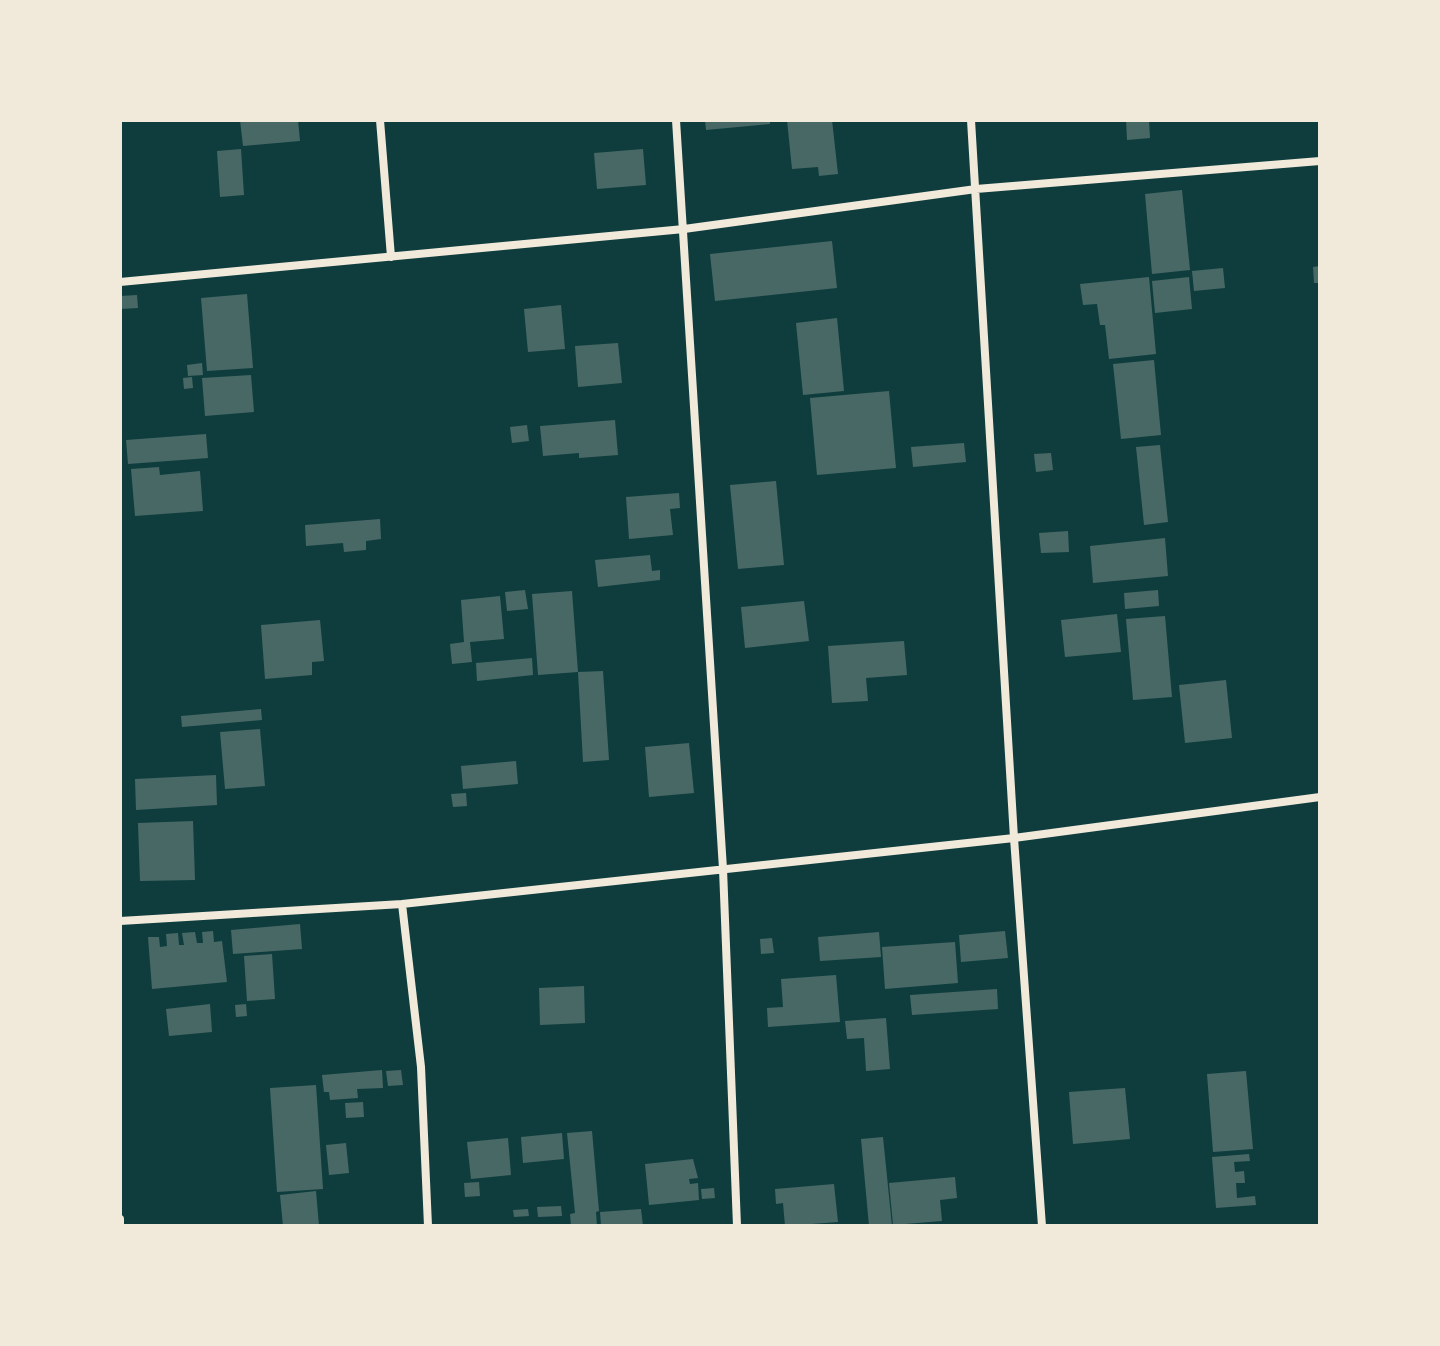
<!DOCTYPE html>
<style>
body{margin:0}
#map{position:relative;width:1440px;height:1346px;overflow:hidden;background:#0f3d3e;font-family:Raleway,sans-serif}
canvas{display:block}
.frame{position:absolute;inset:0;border:122px solid #f1e9da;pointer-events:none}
</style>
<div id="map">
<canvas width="1440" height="1346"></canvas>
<div class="frame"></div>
</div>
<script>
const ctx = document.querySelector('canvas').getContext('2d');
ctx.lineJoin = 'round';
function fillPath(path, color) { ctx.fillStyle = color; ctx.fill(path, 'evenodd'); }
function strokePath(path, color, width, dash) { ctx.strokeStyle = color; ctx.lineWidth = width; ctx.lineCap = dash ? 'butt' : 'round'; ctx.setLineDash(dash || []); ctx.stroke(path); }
const building = new Path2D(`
 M240,120H298L300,141L243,146Z
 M705,120H770V124L706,130Z
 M787,120H832L838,174L819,176L818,167L792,169Z
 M1126,120H1149L1150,138L1127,140Z
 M241,149L244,195L220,197L217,151Z
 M643,149L646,185L597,189L594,153Z
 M1182,190L1190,270L1152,274L1145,194Z
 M832,241L837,288L715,301L710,254Z
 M1320,266V283H1314L1313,267Z
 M1223,268L1225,288L1194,291L1192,271Z
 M1149,277L1156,354L1109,359L1105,325H1100L1097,304L1083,305L1080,284Z
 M1189,277L1192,309L1155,313L1152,281Z
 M247,294L253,368L207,371L201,298Z
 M137,295L138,308L120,309V296Z
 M561,305L565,349L528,352L524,309Z
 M837,318L844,391L803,395L796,323Z
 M618,343L622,383L578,387L575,346Z
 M1154,360L1161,435L1121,439L1113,364Z
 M202,363L203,375L188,376L187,365Z
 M251,375L254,412L205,416L202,378Z
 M192,377L193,388L184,389L183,378Z
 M889,391L896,468L817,475L810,398Z
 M615,420L618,455L579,458V453L543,456L540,426Z
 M527,425L529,441L512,443L510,427Z
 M206,434L208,458L128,464L126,440Z
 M964,443L966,462L913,467L911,447Z
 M1160,445L1168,522L1144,525L1136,447Z
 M1051,453L1053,470L1036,472L1034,454Z
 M159,467L160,475L200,471L203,511L135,516L131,469Z
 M776,481L784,565L738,569L730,485Z
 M679,493L680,508L670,509L673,535L629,539L626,497Z
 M380,519L381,539L366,541V550L344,552L343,543L306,546L305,525Z
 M1068,531L1069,552L1041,553L1039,533Z
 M1165,538L1168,576L1093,583L1090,546Z
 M650,555L652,571L660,570V580L598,587L595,560Z
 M525,590L528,609L507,611L505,592Z
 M1158,590L1159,606L1125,609L1124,593Z
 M572,591L578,672L538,675L532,594Z
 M500,596L504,639L470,642L472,662L452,664L450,644L464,642L461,600Z
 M804,601L809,641L745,648L741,607Z
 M1117,614L1121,652L1065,657L1061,620Z
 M1165,616L1172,697L1133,700L1126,619Z
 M320,620L324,661L312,662V675L265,679L261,625Z
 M904,641L907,675L866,678L868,701L832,703L828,646Z
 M532,658L533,675L477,681L476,663Z
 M603,671L609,760L583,762L578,672Z
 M1226,680L1232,738L1185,743L1179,685Z
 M261,709L262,720L182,727L181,716Z
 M260,729L265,786L225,789L220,732Z
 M689,743L694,793L649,797L645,747Z
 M516,761L518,784L463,789L461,766Z
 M216,775L217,805L136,810L135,779Z
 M466,793L467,806L453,807L451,794Z
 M193,821L195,880L140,881L138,823Z
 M300,924L302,949L233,954L231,930Z
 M213,931L214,942L222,941L227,982L152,989L148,937H159L160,947L167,946L166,934L178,933L179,945H184L182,933L195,932L197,943H203L202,932Z
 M1005,931L1008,958L961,962L959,935Z
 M879,932L881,957L820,961L818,937Z
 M772,938L774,953L761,954L760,939Z
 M955,942L958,983L885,989L882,947Z
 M272,954L275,999L247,1001L244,956Z
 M836,975L840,1022L768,1027L767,1008L783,1007L781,979Z
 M584,986L585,1023L540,1025L539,988Z
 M997,989L998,1009L912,1015L910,995Z
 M210,1004L212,1032L169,1036L166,1009Z
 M246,1004L247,1016L236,1017L235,1005Z
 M886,1018L890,1069L866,1071L864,1038L847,1039L845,1021Z
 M382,1070L383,1088L357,1089L358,1098L330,1100L329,1092H324L322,1075Z
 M401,1070L403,1085L388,1086L386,1071Z
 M1246,1071L1253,1149L1213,1152L1207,1074Z
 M316,1085L323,1189L277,1192L270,1088Z
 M1125,1088L1130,1139L1073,1144L1069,1092Z
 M363,1102L364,1117L346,1118L345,1103Z
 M592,1131L599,1211L596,1212L597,1226H571L570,1214L575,1213L567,1133Z
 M562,1133L564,1159L523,1163L521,1137Z
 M883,1137L892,1226H869L861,1139Z
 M508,1138L511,1175L471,1179L467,1142Z
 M346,1143L349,1173L329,1175L326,1145Z
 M1249,1154L1250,1161L1234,1162L1235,1172L1244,1171L1245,1183H1236L1237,1198L1255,1196L1256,1205L1216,1208L1212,1157Z
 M693,1159L698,1178L689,1179L690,1184L698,1183L699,1200L649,1205L645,1164Z
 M955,1177L957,1198L940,1200L942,1221L893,1225L889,1183Z
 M479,1182L480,1196L465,1197L464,1183Z
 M834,1184L838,1222L785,1226L783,1203L776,1204L775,1189Z
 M714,1188L715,1198L702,1199L701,1189Z
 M316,1191L319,1226H283L280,1195Z
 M561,1206L562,1216L538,1217L537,1207Z
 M528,1209L529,1216L514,1217L513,1210Z
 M641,1209L643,1226H601L600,1212Z`);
const minor = new Path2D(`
 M380,120L391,257
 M676,120L723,869L737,1226
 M971,120L1014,838L1042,1226
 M120,282L684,229L976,189L1320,161
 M402,904L421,1067L428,1226
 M120,921L402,904L1014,838L1320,797
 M120,1219V1226`);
fillPath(building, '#486865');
strokePath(minor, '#f1e9da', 8);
</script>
